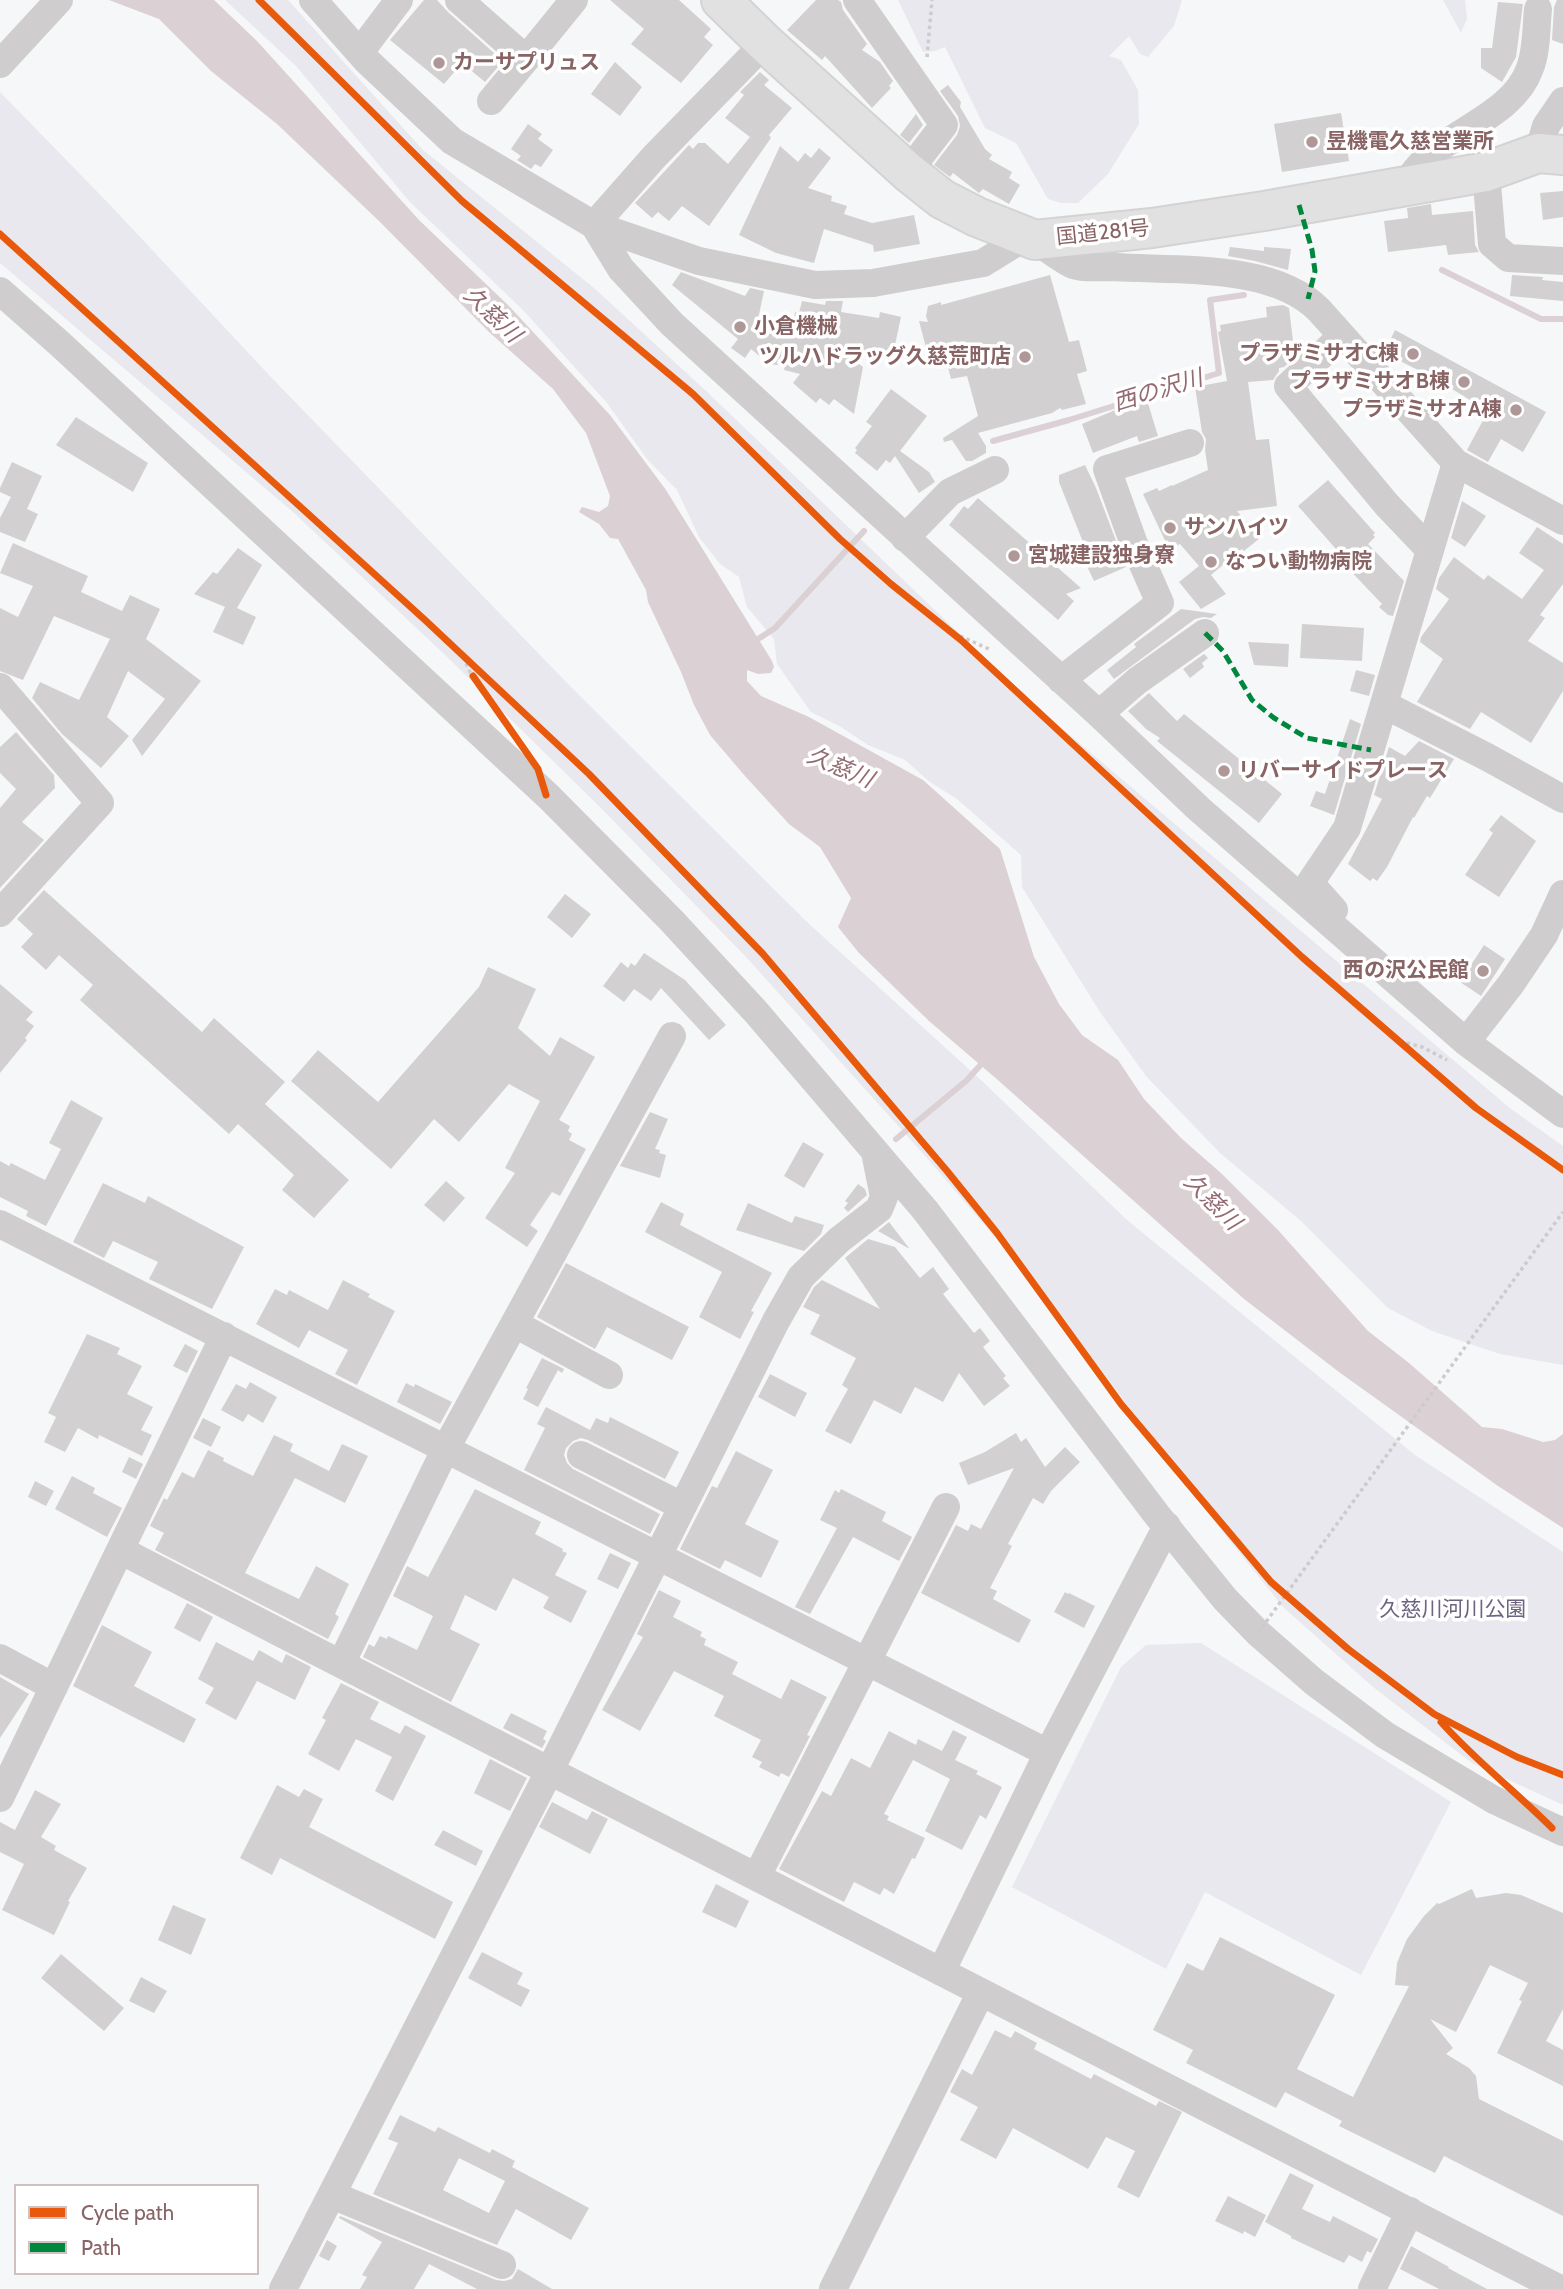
<!DOCTYPE html>
<meta charset="utf-8">
<style>
body{margin:0}
#map{position:relative;width:1563px;height:2289px;overflow:hidden;background:#f6f7f8;font-family:Cabin,sans-serif}
canvas{display:block}
.legend{position:absolute;left:14px;top:2184px;width:245px;height:91px;box-sizing:border-box;background:#fff;border:2px solid #d0c1c1;margin:0;padding:9px 12px;list-style:none;font-size:21px;color:#896465}
.legend li{display:flex;align-items:center;gap:14px;height:35px}
.legend b{width:35px;border:2px solid #d0c1c1}
</style>
<div id="map">
<canvas width="1563" height="2289"></canvas>
<ul class="legend">
<li><b style="height:9px;background:#e8590c"></b>Cycle path</li>
<li><b style="height:9px;background:#00873e"></b>Path</li>
</ul>
</div>
<script>
const ctx = document.querySelector('canvas').getContext('2d');
ctx.lineJoin = 'round';
function fillPath(path, color) { ctx.fillStyle = color; ctx.fill(path, 'evenodd'); }
function strokePath(path, color, width, dash) { ctx.strokeStyle = color; ctx.lineWidth = width; ctx.lineCap = dash ? 'butt' : 'round'; ctx.setLineDash(dash || []); ctx.stroke(path); }
function label(font, color, halo, rows, align = 'center') {
  ctx.font = font + ' Cabin,"Noto Sans JP",sans-serif'; ctx.lineWidth = 7; ctx.setLineDash([]); ctx.textBaseline = 'middle'; ctx.strokeStyle = halo; ctx.fillStyle = color; for (const [text, x, y, turn = 0] of rows) {
    ctx.save(); ctx.translate(x, y); ctx.rotate((+turn || 0) * Math.PI / 180); ctx.textAlign = isNaN(turn) ? turn : align; if (halo) ctx.strokeText(text, 0, 0); ctx.fillText(text, 0, 0); ctx.restore();
  }
}
const green = new Path2D(`
 M225,0H288L423,150L594,288L705,390L1032,703L1511,1109L1563,1146V1365L1500,1354L1432,1331L1388,1308L1301,1221L1220,1153L1146,1076L1100,1012L1022,887L1021,855L957,799L930,782L905,760L868,745L841,727L811,712L777,664L774,639L747,607L739,577L720,564L699,537L677,490L647,459L607,403L523,310L410,202L296,66Z
 M898,0H1182L1174,26L1148,57L1140,54L1129,36L1109,56L1121,60L1138,90L1139,124L1108,174L1078,203H1061L1048,199L1016,143L985,128L945,47L935,51L923,52Z
 M1443,0H1465L1467,19L1461,33Z
 M0,92L112,207L269,375L570,686L807,922L982,1081L1127,1220L1415,1455L1563,1552V1805L1472,1763L1373,1687L1283,1607L1207,1512L1048,1299L927,1158L747,958L600,807L443,653L293,512L0,263Z
 M1201,1643L1451,1802L1361,1975L1205,1892L1166,1969L1012,1887L1121,1667L1146,1645Z`);
const water = new Path2D(`
 M109,0H214L257,41L419,220L509,306L610,415L666,490L772,661L774,667L771,673L758,674L747,670V681L761,696L809,717L923,780L1000,849L1034,957L1059,1004L1082,1035L1118,1060L1144,1099L1181,1138L1222,1174L1278,1230L1368,1331L1409,1363L1482,1427L1502,1429L1543,1442L1555,1440L1563,1434V1528L1498,1486L1339,1372L1244,1299L999,1081L929,1021L859,953L838,927L851,898L820,847L789,824L745,776L710,735L694,705L681,672L648,602L646,590L618,539L610,538L599,524L579,512L582,507L599,512L608,506L610,496L586,433L553,389L489,332L379,221L277,124L211,71L159,19Z`);
const stream = new Path2D(`
 M1442,270L1541,319H1563
 M993,441L1069,420L1219,373L1210,300L1244,295
 M755,641L775,628L864,531
 M896,1139L966,1081L986,1059`);
const building = new Path2D(`
 M424,0H437L448,12L503,61L485,82L462,63L444,84L390,40Z
 M610,0H679L711,29L704,37L713,45L681,83L631,44L644,29Z
 M816,0H838L841,2L843,10L867,44L862,50L880,62L893,81L889,86L891,88L872,108L825,56L822,60L787,30Z
 M1557,0H1563V44L1552,40L1554,7Z
 M1498,2L1523,4L1516,57L1502,82L1481,68V48H1492Z
 M615,62L642,87L620,116L591,94Z
 M760,72L769,80L764,85L792,108L769,135L771,138L709,226L682,206L669,221L658,212L652,218L635,203L689,145L693,149L698,143H705L728,164L750,137L725,118L744,95L740,92Z
 M948,85L961,102L960,107L985,149L992,155L989,159L1012,172L1009,178L1020,185L1009,204L983,189L979,193L953,173L950,177L934,165L957,135L960,126L958,116L940,91Z
 M1341,113L1349,161L1282,172L1274,124Z
 M916,114L923,125L909,143L900,135Z
 M528,124L542,134L538,139L553,150L541,167L535,164L531,169L517,160L521,156L511,149Z
 M780,146L798,162L805,153L811,158L819,148L831,158L808,188L832,196L831,201L847,206L844,214L872,223L914,215L920,244L874,252L873,245L824,229L814,263L776,253L739,235Z
 M1563,191V217L1543,220L1540,193Z
 M1431,204L1432,215L1473,211L1475,245L1479,252L1448,255L1446,245L1388,252L1384,221L1408,218L1407,208Z
 M1230,247L1264,251V247L1291,249L1288,270L1255,261L1228,256Z
 M681,272L745,296L750,288L764,291L757,324L792,331L795,312L799,313L802,301L825,305L826,301H843L841,312L879,318L880,312L901,317L892,359L838,348L863,367L854,414L834,399L829,405L820,398L816,403L793,383L800,374L784,370L785,366L769,364L751,349L745,358L731,348L738,339L672,285Z
 M1050,275L1069,342L1079,340L1087,371L1077,374L1086,404L1062,410L1060,408L1052,413L978,433L986,446V453L972,461H966L952,440L944,442L943,438L978,416L967,376L951,379L946,359L930,363L919,321L928,322L926,316L928,306L941,302V305Z
 M1512,275L1543,277L1542,280L1563,282V301L1510,296Z
 M1283,305L1289,308L1295,357L1284,367L1279,368V371L1273,380L1248,382L1256,440L1269,439L1277,506L1237,511L1260,538L1244,551L1242,549L1211,575L1226,594L1201,609L1179,582L1199,566L1180,544L1169,549L1143,494L1157,488L1159,491L1172,485V486L1208,470L1205,450L1206,439L1202,432L1195,387L1227,381L1218,332L1221,331L1220,325L1267,317L1266,307Z
 M1395,330L1546,412L1523,452L1501,439L1488,462L1467,450L1488,411L1434,378L1384,353Z
 M891,389L927,416L900,451L929,472L935,482L919,493L895,456L890,463L886,460L877,471L855,453L857,450L855,448L872,426L866,422Z
 M1147,400L1158,436L1139,442L1137,436L1093,453L1082,424L1120,408Z
 M76,417L148,463L133,492L56,445Z
 M12,462L42,476L27,509L38,514L25,542L0,532V518L11,497L0,492V488Z
 M1085,465L1096,488L1126,567L1094,581L1077,545L1083,542L1059,482V475Z
 M1328,480L1375,533L1373,535L1375,537L1368,544L1404,581L1393,616L1388,615L1379,607L1382,604L1341,561L1343,557L1298,506Z
 M978,498L1081,588L1066,594L1074,601L1058,620L949,525L964,506L968,509Z
 M1462,501L1486,516L1465,547L1451,538Z
 M1537,527L1563,544V584L1540,615L1545,618L1528,641L1563,663V691L1531,743L1481,712L1470,729L1417,702L1443,659L1420,642L1421,637L1449,599L1436,589L1439,578L1454,557L1484,580L1488,575L1522,599L1544,570L1519,553Z
 M13,543L88,576L81,592L122,611L130,595L160,609L146,639L201,681L142,756L132,740L165,699L128,671L107,717L129,736L101,768L62,734L32,698L40,682L79,700L110,639L54,616L23,680L0,671V608L18,617L33,586L0,573Z
 M238,548L262,565L237,608L256,617L243,645L213,632L225,607L194,594L213,572L217,574Z
 M1181,609L1217,614L1211,618L1203,617L1195,619L1114,679L1107,670L1136,647L1134,644Z
 M1302,624L1364,628L1362,661L1300,658Z
 M1248,642L1289,644L1288,667L1254,665Z
 M1204,654L1208,658L1202,663L1204,667L1190,678L1183,669Z
 M1356,670L1375,675L1369,696L1350,691Z
 M1149,693L1177,721L1184,714L1282,794L1259,823L1157,741L1160,738L1146,729L1128,711Z
 M1350,719L1361,724L1334,815L1310,806L1316,791L1325,794Z
 M16,732L54,775L55,788L22,822L44,840L0,888V808L16,789L0,773V747Z
 M1419,741L1454,759L1430,798L1427,796L1414,818L1413,817L1387,867L1377,881L1373,878L1370,881L1348,864L1382,799L1374,795L1389,747L1405,756Z
 M1501,815L1536,841L1499,897L1465,875L1493,833L1489,830Z
 M44,890L202,1032L214,1018L285,1082L265,1104L349,1180L314,1218L282,1190L294,1175L238,1124L229,1134L80,1000L93,985L59,955L46,970L21,947L33,934L17,919Z
 M565,894L591,914L572,938L547,917Z
 M1484,945L1505,959L1481,996L1460,982Z
 M644,953L685,980L726,1025L709,1040L661,988L651,1001L634,989L624,1002L603,986L621,962L628,968L631,963L635,966Z
 M488,967L536,989L518,1028L550,1056L560,1037L595,1057L559,1120L570,1126L568,1131L572,1134L569,1140L586,1149L560,1196L552,1192L530,1225L538,1231L527,1247L485,1218L515,1173L505,1168L540,1101L509,1084L459,1142L434,1119L391,1169L291,1081L318,1050L378,1102L479,987Z
 M0,984L33,1012L26,1020L34,1026L25,1038L27,1040L0,1073Z
 M71,1100L103,1118L46,1226L26,1216L28,1211L0,1197V1161L9,1166L11,1163L45,1180L61,1149L49,1143Z
 M650,1112L668,1119L655,1149L660,1150L659,1153L666,1155L660,1178L620,1166Z
 M803,1142L824,1154L804,1188L784,1176Z
 M446,1181L465,1198L444,1222L424,1205Z
 M103,1183L145,1203L148,1196L244,1247L212,1309L149,1279L158,1262L113,1241L104,1258L73,1242Z
 M858,1184L865,1189L867,1195L848,1212L844,1208L848,1203L845,1201Z
 M661,1202L684,1214L680,1225L772,1273L751,1311L754,1312L740,1339L699,1317L722,1272L645,1232Z
 M748,1203L792,1223L795,1216L824,1225L821,1234L804,1251L736,1230Z
 M889,1222L909,1248H908L878,1231Z
 M868,1239L895,1247L920,1278L933,1267L949,1289L943,1294L974,1333L980,1328L990,1341L983,1347L1006,1376L1003,1378L1010,1386L984,1406L959,1373L943,1402L915,1387L901,1414L874,1400L851,1444L825,1431L848,1389L842,1385L856,1358L810,1334L820,1315L803,1307L814,1287L822,1280L880,1309L845,1258Z
 M566,1263L689,1327L672,1360L607,1327L595,1349L537,1317Z
 M343,1280L370,1294L368,1297L395,1311L357,1385L335,1374L348,1350L309,1330L299,1348L256,1324L275,1289L287,1295L289,1290L328,1310Z
 M87,1334L120,1348L117,1354L142,1366L127,1394L153,1407L141,1430L152,1435L142,1456L99,1435L98,1439L78,1428L65,1452L44,1442L56,1417L48,1413Z
 M185,1344L198,1351L187,1373L173,1366Z
 M542,1358L564,1369L562,1373L558,1370L538,1407L523,1399L528,1389L526,1388Z
 M770,1374L807,1393L795,1417L758,1397Z
 M250,1382L277,1397L263,1423L248,1414L243,1422L221,1410L236,1384L246,1389Z
 M406,1383L414,1387L415,1384L452,1402L440,1424L397,1402Z
 M546,1407L590,1430L596,1418L608,1423L610,1417L679,1452L665,1479L588,1440L581,1438L573,1441L566,1448L564,1455L567,1463L573,1469L660,1514L650,1534L524,1470L545,1428L537,1424Z
 M203,1418L221,1427L211,1447L193,1438Z
 M1016,1433L1021,1442L1026,1438L1045,1467L1065,1447L1080,1462L1051,1491L1043,1504L1033,1498L1008,1544L1012,1546L990,1588L997,1591L993,1599L1031,1620L1019,1643L921,1593L956,1525L968,1531L971,1524L981,1529L1014,1468L968,1485L959,1463L985,1452Z
 M274,1435L293,1444L290,1451L329,1471L342,1444L368,1456L345,1503L295,1478L245,1573L299,1599L316,1566L349,1584L335,1614L339,1617L328,1639L155,1550L164,1533L150,1526L164,1498L167,1500L182,1472L194,1478L208,1450L224,1458L223,1461L253,1476Z
 M736,1451L773,1470L745,1524L779,1541L761,1578L725,1560L720,1569L680,1549L712,1486L717,1488Z
 M129,1457L143,1464L136,1479L122,1472Z
 M72,1476L95,1488L93,1493L122,1508L107,1537L55,1509Z
 M35,1481L54,1491L46,1506L28,1497Z
 M475,1489L541,1522L535,1534L563,1549L562,1551L567,1553L555,1575L587,1591L571,1623L543,1608L549,1597L513,1578L496,1611L465,1595L450,1629L480,1644L451,1702L363,1657L369,1644L374,1647L380,1636L387,1639L388,1636L417,1650L433,1616L393,1596L407,1566L428,1577Z
 M841,1489L886,1512L882,1521L912,1537L899,1561L853,1537L810,1614L795,1607L837,1528L820,1520L835,1490L839,1493Z
 M610,1553L631,1563L618,1589L597,1579Z
 M659,1590L681,1601L673,1617L702,1632L700,1636L706,1639L704,1645L738,1662L732,1674L781,1699L791,1679L827,1697L807,1735L810,1736L789,1777L781,1773L779,1777L759,1767L762,1762L752,1757L761,1740L714,1716L724,1696L674,1671L640,1731L602,1710L643,1637L637,1634Z
 M1065,1592L1068,1594L1069,1593L1095,1606L1084,1628L1054,1612Z
 M187,1603L213,1617L200,1642L174,1628Z
 M102,1625L152,1652L134,1686L196,1719L184,1743L73,1686Z
 M216,1642L253,1661L259,1650L282,1663L286,1654L311,1667L295,1700L257,1681L236,1720L205,1703L214,1688L198,1679Z
 M0,1677L29,1694L0,1738Z
 M341,1683L379,1702L370,1719L400,1734L405,1725L426,1736L393,1801L375,1791L392,1757L356,1739L339,1771L308,1754L326,1720L322,1718Z
 M511,1713L547,1731L543,1739L546,1741L542,1748L503,1728Z
 M953,1730L967,1737L955,1760L978,1771L976,1774L1002,1787L986,1819L980,1815L962,1850L925,1831L950,1779L913,1760L884,1814L889,1816L887,1820L925,1838L915,1859L912,1858L894,1894L884,1888L880,1895L854,1882L844,1902L779,1869L822,1791L831,1796L851,1758L870,1768L889,1731L916,1745L918,1739L942,1751Z
 M490,1759L527,1778L510,1811L474,1793Z
 M277,1785L299,1797L304,1789L323,1799L309,1827L453,1902L435,1939L280,1858L272,1875L240,1858Z
 M35,1790L61,1804L41,1837L56,1846L54,1850L87,1868L68,1901L70,1902L54,1935L2,1910L24,1864L0,1852V1822L15,1830Z
 M552,1802L587,1820L592,1811L608,1819L590,1854L539,1827Z
 M443,1830L483,1851L476,1866L434,1845Z
 M716,1884L749,1901L736,1928L702,1912Z
 M1472,1889L1476,1898L1506,1893L1521,1895L1563,1913V2009L1546,2041L1563,2050V2086L1497,2053L1522,2001L1519,2000L1528,1983L1490,1965L1456,2032L1430,2019L1453,2048L1446,2054L1469,2068L1476,2076L1479,2099L1563,2141V2216L1444,2156L1435,2173L1339,2126L1342,2121L1285,2092L1276,2108L1186,2063L1193,2050L1153,2030L1187,1963L1203,1971L1220,1937L1335,1995L1297,2069L1353,2097L1409,1986L1395,1985L1397,1963L1407,1939L1424,1916L1437,1903L1439,1904Z
 M173,1905L206,1919L191,1955L158,1940Z
 M482,1952L523,1973L517,1984L530,1990L521,2007L468,1978Z
 M61,1954L124,2008L104,2031L41,1978Z
 M141,1977L167,1991L154,2013L129,2001Z
 M995,2030L1011,2038L1015,2031L1037,2043L1034,2049L1091,2079L1094,2074L1156,2106L1159,2101L1182,2112L1139,2198L1117,2187L1135,2151L1106,2137L1088,2169L1013,2128L996,2159L960,2140L978,2107L950,2092L962,2069L972,2075Z
 M400,2115L435,2132L438,2127L490,2153L492,2149L515,2161L512,2167L589,2208L571,2240L516,2209L497,2245L373,2194L398,2143L388,2139ZM459,2158L505,2181L489,2213L443,2190Z
 M1290,2173L1314,2185L1302,2209L1330,2222L1333,2216L1378,2239L1371,2253L1367,2251L1362,2262L1349,2255L1344,2263L1291,2238V2236L1265,2222Z
 M1228,2196L1266,2215L1255,2237L1244,2231L1243,2234L1215,2221Z
 M340,2216L496,2280L504,2281L512,2279L518,2269L552,2289H477L429,2264L414,2289H360L367,2277L362,2275L382,2242L339,2218Z
 M327,2240L337,2246L329,2261L319,2256Z
 M1411,2246L1449,2267L1448,2268L1487,2289H1439L1400,2269Z`);
const path = new Path2D(`
 M259,0L462,201L693,394L840,539L891,584L961,640L1302,957L1476,1108L1563,1170
 M927,57L932,0
 M0,234L425,620L589,774L763,954L947,1171L997,1233L1121,1404L1271,1582L1348,1649L1434,1714L1517,1757L1563,1775
 M960,636L991,650
 M463,657L470,672L504,720
 M1400,1041L1422,1047L1447,1060
 M1435,1716L1462,1746L1479,1760`);
const minor = new Path2D(`
 M313,0L366,60L452,141L594,225L699,261L815,285L873,283L983,263L1025,237
 M459,0L526,59L574,0
 M857,0L944,125L908,172
 M765,43L654,157L594,225L621,269L672,324L1099,714L1199,809L1466,1042L1563,1114
 M360,52L399,0
 M0,64L59,0
 M491,101L526,59
 M1538,153L1546,126L1563,101
 M1486,172L1492,244L1508,258L1563,261
 M1406,186C1429,134 1511,123 1530,68C1537,50 1536,28 1538,9
 M1035,240C1047,248 1059,258 1071,264C1082,269 1101,267 1114,267C1176,271 1273,263 1319,310L1456,463L1563,521
 M0,291L60,344L549,797L671,920L756,1012L925,1210L1157,1515L1225,1599L1258,1633L1314,1682L1385,1735L1494,1800L1563,1832
 M1342,336L1288,386L1387,505L1429,549
 M905,538L950,492L995,470
 M1061,680L1160,603L1134,544L1107,469L1190,443
 M0,687L100,803L0,913
 M1385,705L1487,757L1563,799
 M1099,714L1137,681L1205,633
 M1334,910L1310,883L1347,828L1456,463
 M1466,1042L1511,984L1544,935L1563,894
 M0,1224L1048,1753
 M515,1324L609,1375
 M224,1336L120,1550C599,1798 1081,2040 1560,2289
 M581,1455L682,1506
 M0,1658L54,1687
 M341,1664L445,1450L672,1036
 M0,1798L120,1550
 M757,1876L946,1507
 M941,1972L1048,1753L1167,1526
 M332,2195L502,2265
 M283,2289L549,1772L776,1321L801,1277L839,1240L879,1209L884,1197L875,1152
 M833,2289L981,1992
 M1372,2289L1410,2211`);
const highway = new Path2D(`
 M721,0L765,43L908,172L942,199L977,217L1035,240L1152,228L1264,211L1486,172L1538,153L1563,155`);
const pathBridge = new Path2D(`
 M1258,1633L1563,1212`);
const quiet = new Path2D(`
 M1299,205L1312,250L1315,271L1308,299
 M1205,633L1223,651L1252,700L1274,718L1307,738L1371,750`);
const cycleway = new Path2D(`
 M259,0L462,201L693,394L840,539L891,584L961,640L1302,957L1476,1108L1563,1170
 M0,234L425,620L589,774L763,954L947,1171L997,1233L1121,1404L1271,1582L1348,1649L1434,1714L1517,1757L1563,1775
 M473,676L538,769L546,795
 M1441,1722C1475,1760 1516,1792 1552,1828`);
const markers = [
 [439,63,7,"#af9798"],
 [1312,142,7,"#af9798"],
 [740,327,7,"#af9798"],
 [1413,354,7,"#af9798"],
 [1025,357,7,"#af9798"],
 [1464,382,7,"#af9798"],
 [1516,410,7,"#af9798"],
 [1170,528,7,"#af9798"],
 [1014,556,7,"#af9798"],
 [1211,562,7,"#af9798"],
 [1224,771,7,"#af9798"],
 [1483,971,7,"#af9798"]
];
const poiNames = [
 ["カーサプリュス",453,63],
 ["昱機電久慈営業所",1326,142],
 ["小倉機械",754,327],
 ["プラザミサオC棟",1399,354,"right"],
 ["ツルハドラッグ久慈荒町店",1011,357,"right"],
 ["プラザミサオB棟",1450,382,"right"],
 ["プラザミサオA棟",1502,410,"right"],
 ["サンハイツ",1184,528],
 ["宮城建設独身寮",1028,556],
 ["なつい動物病院",1225,562],
 ["リバーサイドプレース",1238,771],
 ["西の沢公民館",1469,971,"right"]
];
const streetNames = [
 ["国道281号",1103,233,-6]
];
const parkNames = [
 ["久慈川河川公園",1453,1610]
];
const waterNames = [
 ["久慈川",492,315,44],
 ["西の沢川",1158,391,-17],
 ["久慈川",840,768,23],
 ["久慈川",1212,1202,45]
];
fillPath(green, '#e8e8ee');
fillPath(water, '#dbd0d3');
strokePath(stream, '#dbd0d3', 6);
fillPath(building, '#d3d0d1');
strokePath(highway, '#d4d3d3', 42);
strokePath(path, '#cdcbcb', 3.5, [3.5, 3.5]);
strokePath(minor, '#d0cdce', 28);
strokePath(highway, '#e2e1e1', 38);
strokePath(pathBridge, '#cdcbcb', 3.5, [3.5, 3.5]);
strokePath(quiet, '#00873e', 5, [10, 5]);
strokePath(cycleway, '#e8590c', 7);
for (const [x, y, r, color] of markers) { const dot = new Path2D(); dot.arc(x, y, r, 0, 2 * Math.PI); ctx.fillStyle = color; ctx.fill(dot); strokePath(dot, '#fff', 2.5); }
label('bold 21px', '#896465', '#fff', poiNames, 'left');
label('21px', '#896465', '#fff', streetNames);
label('21px', '#6e6480', '#fff', parkNames);
label('italic 23px', '#946a72', '#fff', waterNames);
</script>
